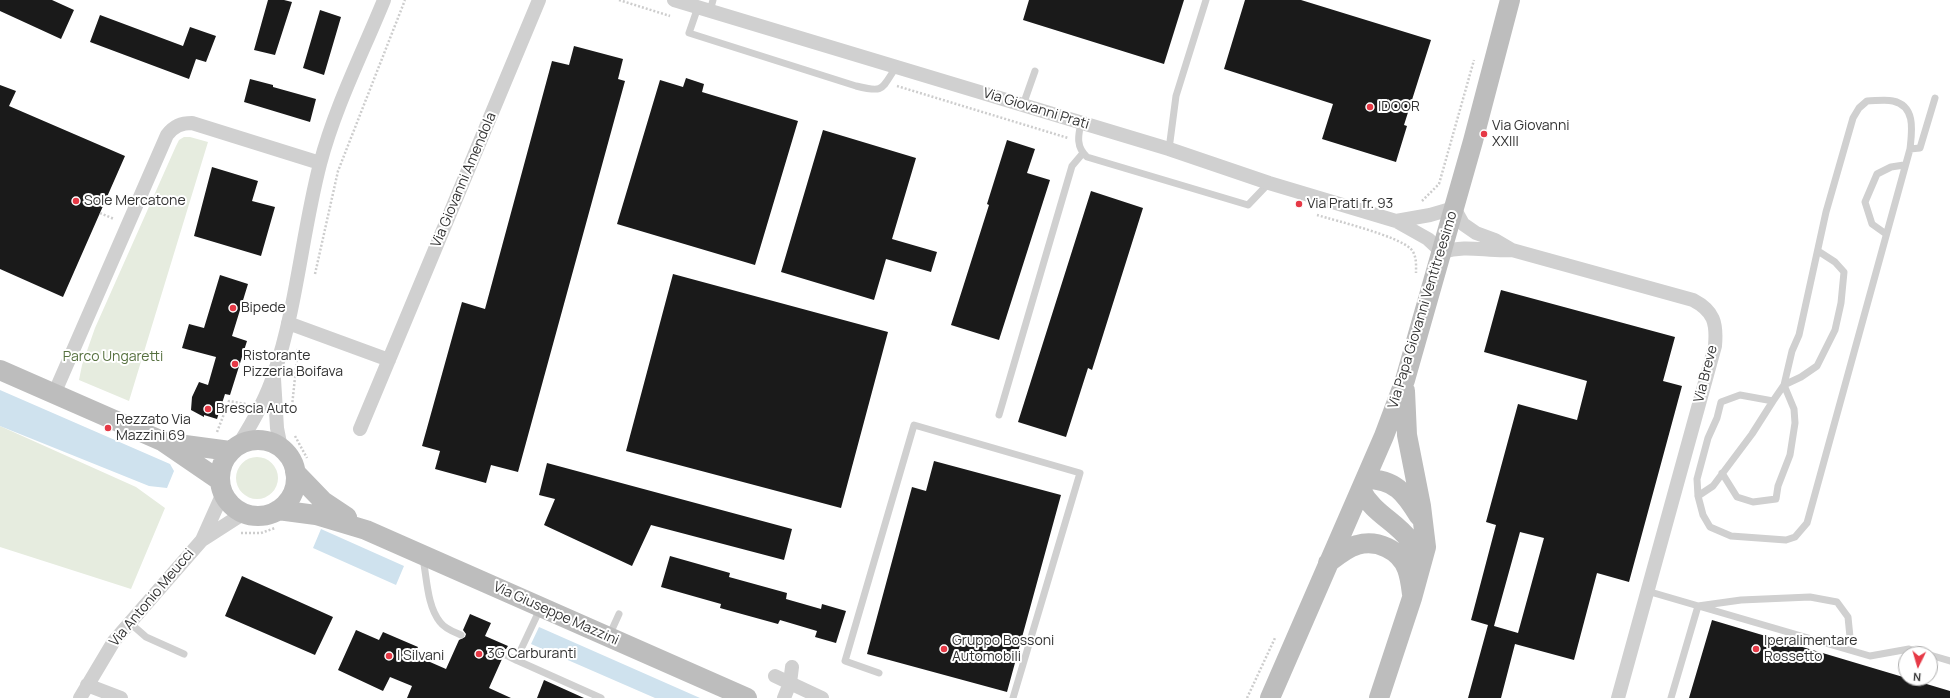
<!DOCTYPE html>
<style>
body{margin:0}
#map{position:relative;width:1950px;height:698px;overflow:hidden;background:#fff;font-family:Manrope,sans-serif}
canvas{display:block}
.north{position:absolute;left:1898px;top:646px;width:40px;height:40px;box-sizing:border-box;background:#fff;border:1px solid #adadad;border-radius:50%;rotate:185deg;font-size:11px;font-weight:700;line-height:16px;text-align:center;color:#333}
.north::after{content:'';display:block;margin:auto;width:14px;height:18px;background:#e63946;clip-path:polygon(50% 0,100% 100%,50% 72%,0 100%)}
</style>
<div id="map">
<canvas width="1950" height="698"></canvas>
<div class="north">N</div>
</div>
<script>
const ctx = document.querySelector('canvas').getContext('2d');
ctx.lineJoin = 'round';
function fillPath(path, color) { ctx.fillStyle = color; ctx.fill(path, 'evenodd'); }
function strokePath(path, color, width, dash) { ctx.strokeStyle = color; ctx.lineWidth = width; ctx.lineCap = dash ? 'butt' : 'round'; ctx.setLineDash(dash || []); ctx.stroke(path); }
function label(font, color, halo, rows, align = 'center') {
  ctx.font = font + ' Manrope,sans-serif'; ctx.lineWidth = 4; ctx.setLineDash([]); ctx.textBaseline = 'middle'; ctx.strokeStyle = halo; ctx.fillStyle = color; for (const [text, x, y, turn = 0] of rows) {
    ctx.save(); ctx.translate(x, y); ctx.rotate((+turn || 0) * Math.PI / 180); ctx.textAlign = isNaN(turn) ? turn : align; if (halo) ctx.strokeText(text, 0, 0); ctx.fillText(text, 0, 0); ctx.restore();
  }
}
const green = new Path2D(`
 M184,137H190L208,142L129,401L79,380L82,365L95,328L176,146L179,140Z
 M0,426L136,487L165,508L131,589L0,547Z
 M236 478a21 21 0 1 1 42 0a21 21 0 1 1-42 0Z`);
const water = new Path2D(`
 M0,390L170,464L174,471L167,488L149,486L0,426Z
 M321,529L404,566L396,585L313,548Z
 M539,627L700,698H655L531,644Z`);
const building = new Path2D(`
 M0,0H52L74,10L61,39L0,11Z
 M268,0H284L292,2L275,55L254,50Z
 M1029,0H1184L1164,64L1023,20Z
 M1245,0H1301L1431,40L1404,125L1407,126L1396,162L1322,139L1333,104L1224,69Z
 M320,10L341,17L324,75L303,68Z
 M100,15L183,46L190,27L216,36L206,62L196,59L189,79L90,42Z
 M574,46L623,59L618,79L625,81L518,472L491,465L486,483L435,469L440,451L422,446L462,302L485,309L552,61L569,65Z
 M686,78L704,84L702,92L798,121L755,265L617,224L660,80L683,87Z
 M250,79L273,85V87L316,99L310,122L244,102Z
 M0,85L16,91L9,106L125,156L63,297L0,269Z
 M823,130L916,158L892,239L937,252L931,272L886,259L874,300L781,272Z
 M1007,140L1035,149L1027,173L1050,180L999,340L951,325L989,205L987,204Z
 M212,167L258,181L252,201L275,207L261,256L194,236Z
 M1091,191L1143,208L1092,370L1088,368L1066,437L1018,422Z
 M673,274L888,332L841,508L626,451Z
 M220,275L248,284L232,336L247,341L230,395L225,394L217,419L204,415V417L191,410L192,397L199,382L208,385L216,357L182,348L189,324L204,328Z
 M1501,290L1675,337L1663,381L1682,386L1629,582L1597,573L1574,660L1515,644L1501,698H1468L1488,625L1471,620L1496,525L1486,522L1518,404L1577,420L1587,381L1484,352ZM1520,532L1544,538L1518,633L1494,626Z
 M934,461L1061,495L1007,692L867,654L912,487L926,491Z
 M547,463L792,529L784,560L651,525L632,566L544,525L555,499L539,495Z
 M670,556L730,573L729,577L787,593L786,599L821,609L822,604L846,611L836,643L815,637L817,631L780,620L778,624L720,608L721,604L661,587Z
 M242,576L333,617L315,655L225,616Z
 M470,614L491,623L485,636L508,646L506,649L502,650L499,652L502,659L489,688L511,698H407L412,686L390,677L383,691L338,670L356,630L379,640L383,632L418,647L414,655L446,669L459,640L465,637L466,634L463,630Z
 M1712,620L1950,691V698H1689Z
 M544,680L584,698H537Z`);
const path = new Path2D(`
 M619,0L670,16
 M897,86L1068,138
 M1422,201L1439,184L1474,60
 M100,213L114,219
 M1317,215C1337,221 1398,236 1411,249C1417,256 1416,265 1416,273
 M315,274L338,171L405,0
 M292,406L298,349
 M217,432L229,401L246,404
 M295,436L307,458
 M241,533H261L275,528
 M1247,698L1275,638`);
const lane = new Path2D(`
 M698,7L689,33L856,86C884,93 881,90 896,67
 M710,11L713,0
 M1867,101C1875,101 1885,99 1893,101C1916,106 1912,131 1910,149L1807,523L1795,537L1786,540L1731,536L1710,527L1703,515L1698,496L1697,479L1708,438L1717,418L1721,402L1740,395L1773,401L1784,385L1792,351L1799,335L1826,212L1853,118L1859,108Z
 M1023,105L1035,71
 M1081,123C1078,136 1076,147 1087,157L1248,205L1269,183
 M1169,149L1176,96L1206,0
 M1910,149L1920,148L1935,98
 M1886,234L1872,224L1865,202L1877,174L1891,167L1904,165
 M999,415L1072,166L1083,153
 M1722,473L1737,497L1753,502L1776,499L1778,486L1790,455L1795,423L1794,409L1784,385L1801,377L1817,366L1835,330L1841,303L1844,272L1835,262L1818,251
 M1698,496L1713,486L1752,434L1773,401
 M423,559C427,578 427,606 440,622C445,629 454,632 461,635
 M1647,591L1870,656L1909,649L1925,654
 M130,623L146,637L184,654
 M609,636L619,614
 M504,654L516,660L540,609
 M1930,655L1950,661
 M516,660L601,698
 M879,673L845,661L914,425L1080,473L1013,698
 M1671,698L1698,606L1741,600L1810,597L1837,602L1848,617L1850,637`);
const street = new Path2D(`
 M674,0L1169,149L1269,183L1396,221L1428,239L1442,252C1467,244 1487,252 1512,250
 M1396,221L1430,215L1454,208L1463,224L1476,233L1495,240L1512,250L1693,300C1714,311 1717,323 1715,346L1618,698
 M288,323L389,360
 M274,379L277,428L281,448
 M54,394L167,135C174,126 181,123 192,123L320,163
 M360,429L539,0
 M239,444C253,422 266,399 274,374C297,306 302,233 320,164C335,107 362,54 384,0
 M202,540L223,493
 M775,676L822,698
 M87,685L121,698
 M80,698L114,641L202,540L244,513
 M784,698L790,683L792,667`);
const secondary = new Path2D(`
 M0,370L162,441L219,480
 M220 478a38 38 0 1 1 76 0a38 38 0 1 1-76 0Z
 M170,443L230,451
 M295,472L323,501L347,517
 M1366,479C1395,479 1405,493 1419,516
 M1361,490C1378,523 1417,526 1419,569
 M278,510L316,515L366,530L747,698
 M1328,563C1337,556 1346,548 1357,545C1377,539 1400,550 1407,569C1410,577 1411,586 1412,594
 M1270,698L1384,436L1405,380L1473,141L1510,0
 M1379,698L1412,598L1426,547L1421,506L1407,435L1405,391`);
const markers = [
 [1370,107,4,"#e63946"],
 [1484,134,4,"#e63946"],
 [76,201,4,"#e63946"],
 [1299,204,4,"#e63946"],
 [233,308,4,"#e63946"],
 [235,364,4,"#e63946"],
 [208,409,4,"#e63946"],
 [108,428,4,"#e63946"],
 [944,649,4,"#e63946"],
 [1756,649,4,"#e63946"],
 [479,654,4,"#e63946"],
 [389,656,4,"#e63946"]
];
const poiNames = [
 ["IDOOR",1378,107],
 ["Via Giovanni",1492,126],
 ["XXIII",1492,142],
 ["Sole Mercatone",84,201],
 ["Via Prati fr. 93",1307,204],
 ["Bipede",241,308],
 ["Ristorante",243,356],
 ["Pizzeria Boifava",243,372],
 ["Brescia Auto",216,409],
 ["Rezzato Via",116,420],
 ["Mazzini 69",116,436],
 ["Gruppo Bossoni",952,641],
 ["Automobili",952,657],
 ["Iperalimentare",1764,641],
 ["Rossetto",1764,657],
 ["3G Carburanti",487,654],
 ["I Silvani",397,656]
];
const streetNames = [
 ["Via Giovanni Prati",1036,109,17],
 ["Via Giovanni Amendola",464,180,-67],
 ["Via Papa Giovanni Ventitreesimo",1423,310,-73],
 ["Via Breve",1706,374,-76],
 ["Via Antonio Meucci",152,598,-50],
 ["Via Giuseppe Mazzini",556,614,24]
];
const parkNames = [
 ["Parco Ungaretti",113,357]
];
fillPath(green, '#e6ecdf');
fillPath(water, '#cfe2ee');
fillPath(building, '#1a1a1a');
strokePath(path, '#cdcdcd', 2.5, [2, 2]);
strokePath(lane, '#d0d0d0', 7);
strokePath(street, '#d0d0d0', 14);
strokePath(secondary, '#bdbdbd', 20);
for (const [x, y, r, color] of markers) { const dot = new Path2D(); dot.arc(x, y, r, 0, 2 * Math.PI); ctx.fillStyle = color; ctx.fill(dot); strokePath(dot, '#fff', 1.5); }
label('14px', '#333', '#fff', poiNames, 'left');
label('14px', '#333', '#fff', streetNames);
label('14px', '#56703f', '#fff', parkNames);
</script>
